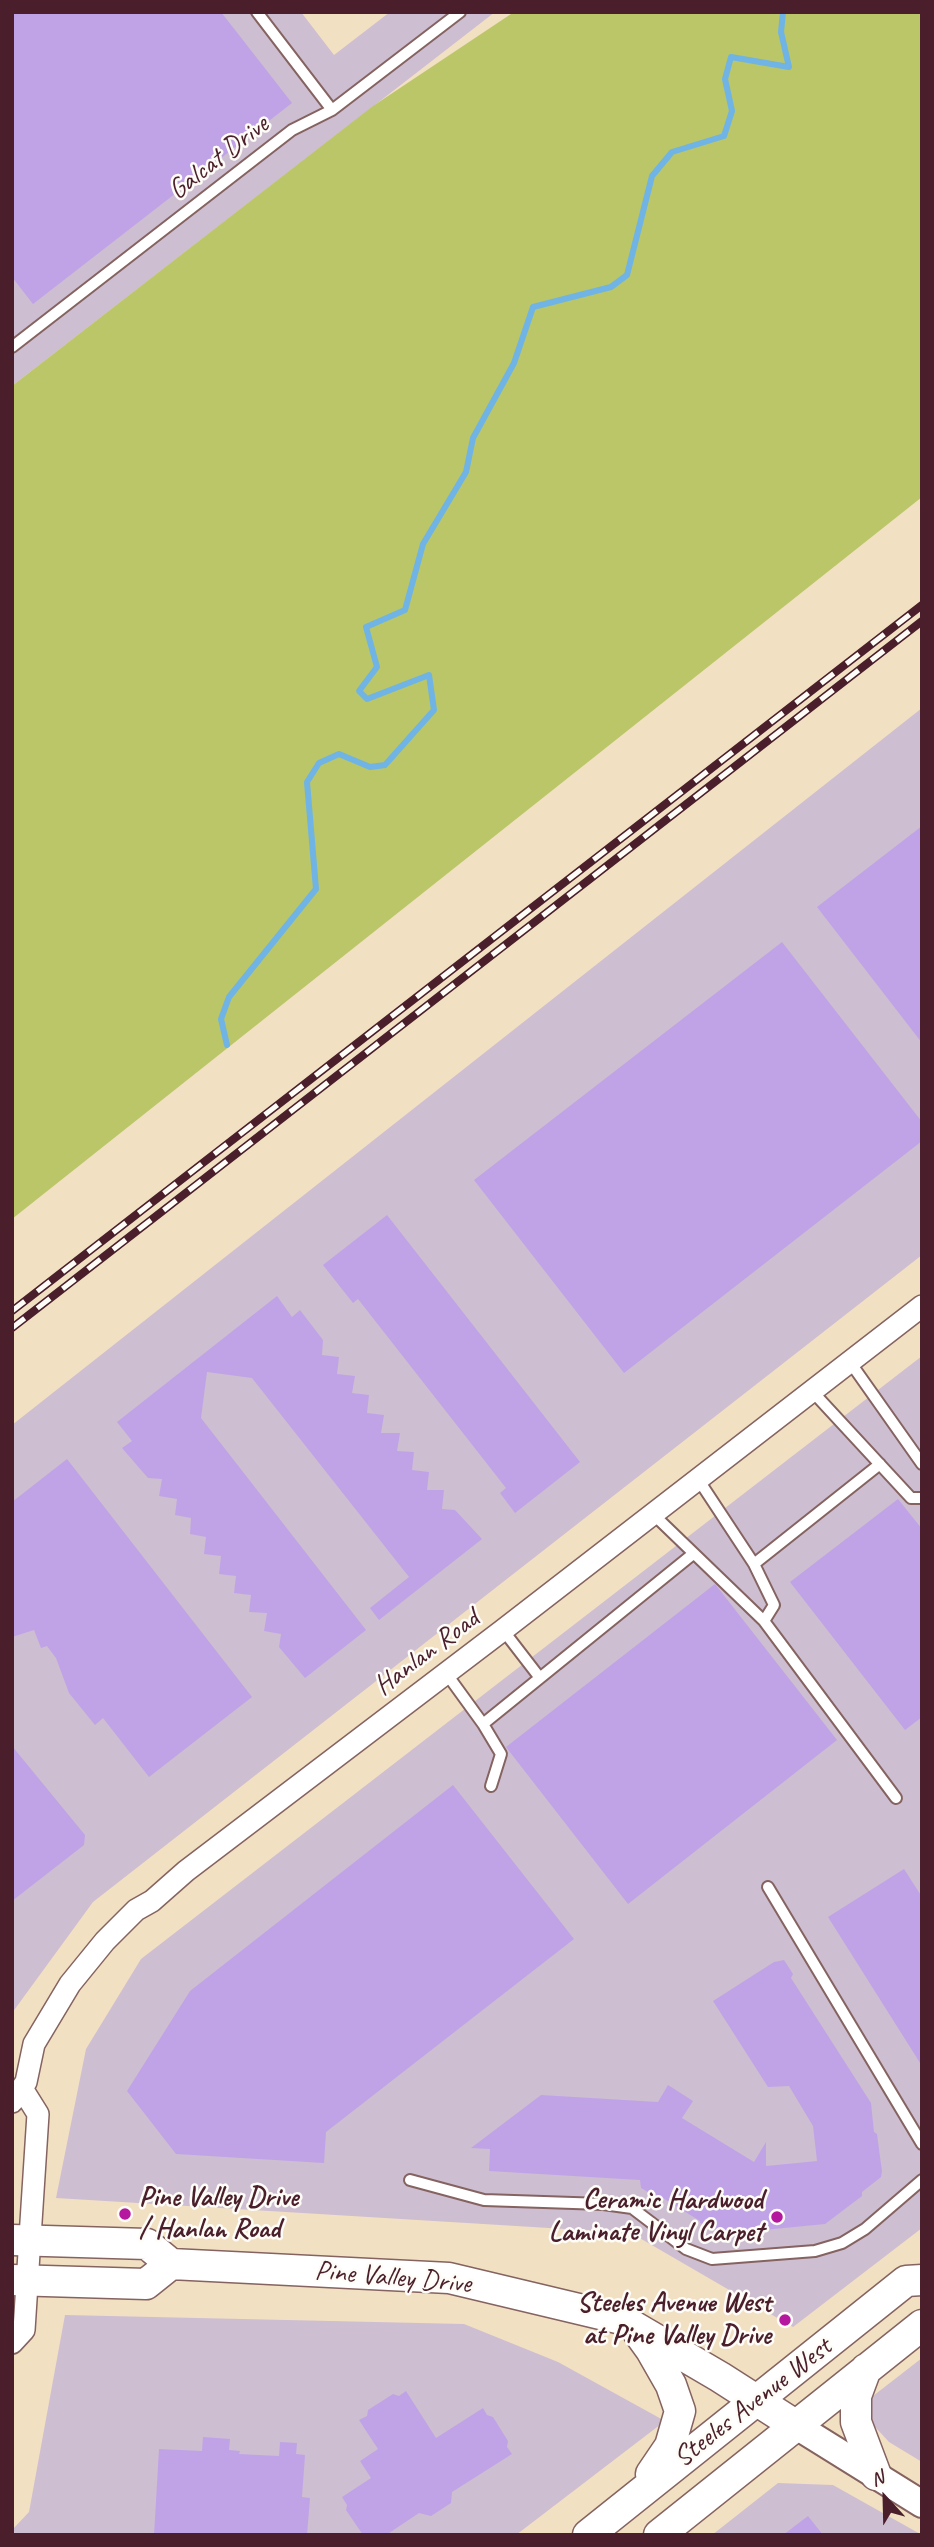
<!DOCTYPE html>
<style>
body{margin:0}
#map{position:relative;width:934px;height:2547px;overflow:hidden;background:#f2e0c3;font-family:Caveat,sans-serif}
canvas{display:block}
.frame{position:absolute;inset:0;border:14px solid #4a1f2b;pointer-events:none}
.north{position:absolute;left:850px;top:2463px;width:70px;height:70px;-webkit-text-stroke:5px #fdfcf7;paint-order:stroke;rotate:338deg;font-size:19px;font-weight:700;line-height:28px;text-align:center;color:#4a1f2b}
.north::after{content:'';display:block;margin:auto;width:24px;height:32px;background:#4a1f2b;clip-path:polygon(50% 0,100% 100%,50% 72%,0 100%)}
</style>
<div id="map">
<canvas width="934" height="2547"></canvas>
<div class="frame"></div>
<div class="north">N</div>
</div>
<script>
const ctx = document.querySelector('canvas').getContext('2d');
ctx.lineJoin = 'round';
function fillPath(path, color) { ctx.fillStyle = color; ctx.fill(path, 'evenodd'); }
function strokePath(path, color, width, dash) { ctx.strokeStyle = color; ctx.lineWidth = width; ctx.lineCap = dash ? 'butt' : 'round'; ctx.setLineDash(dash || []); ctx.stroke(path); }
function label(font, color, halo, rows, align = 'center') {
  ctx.font = font + ' Caveat,sans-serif'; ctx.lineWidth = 5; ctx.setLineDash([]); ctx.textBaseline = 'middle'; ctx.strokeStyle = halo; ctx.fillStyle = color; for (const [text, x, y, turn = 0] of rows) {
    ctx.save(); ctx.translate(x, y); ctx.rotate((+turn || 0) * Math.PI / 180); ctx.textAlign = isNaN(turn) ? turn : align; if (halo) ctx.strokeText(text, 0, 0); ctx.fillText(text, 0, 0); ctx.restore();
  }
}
const industrial = new Path2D(`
 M12,12H301L334,55L390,12H495L12,386Z
 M922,708V1255L93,1902L12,2013V1425Z
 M922,1356V2228L793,2327L631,2233L56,2198L86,2049L141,1959Z
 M65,2315L464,2324L558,2362L665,2421L516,2535H12V2530L29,2512Z
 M922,2358V2462L889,2442L864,2415L873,2396Z
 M778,2483L833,2485L922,2535H712Z`);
const green = new Path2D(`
 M514,12H922V497L12,1219V386L373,106Z`);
const stream = new Path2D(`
 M227,1045L221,1019L229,997L316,889L307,782L319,763L339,754L370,767L385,765L434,710L429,675L367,699L359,691L377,667L366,627L405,610L423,544L466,472L473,438L514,363L533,307L611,287L627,275L652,176L672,152L724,136L732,111L725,79L731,57L789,67L781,32L783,12`);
const building = new Path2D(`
 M12,12H221L292,103L33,304L12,277Z
 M922,826V1043L817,907Z
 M782,942L922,1122V1141L624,1373L474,1180Z
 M387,1215L580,1462L515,1513L500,1493L506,1488L358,1299L353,1303L323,1265Z
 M277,1296L292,1317L300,1310L323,1340L322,1355L339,1357L337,1374L355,1376L352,1393L369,1395L367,1413L384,1415L381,1433H400L397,1451L414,1452L412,1470L429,1472L427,1490H444L442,1509L455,1510L482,1539L379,1620L370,1608L409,1577L252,1378L207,1372L201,1418L366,1630L305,1678L279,1647L281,1634L264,1631L267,1613L249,1612L251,1595L234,1593L236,1576L219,1574L221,1556L204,1554L206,1537L190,1534L191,1518L175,1515L177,1499L159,1496L162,1479L148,1478L122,1448L132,1441L117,1422Z
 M67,1459L252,1697L149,1777L103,1718L95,1725L69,1693L56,1658L47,1646L41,1648L34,1630L12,1637V1502Z
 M898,1499L922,1529V1717L905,1730L790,1582Z
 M715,1584L837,1740L628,1904L506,1747Z
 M12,1746L85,1835L84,1845L12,1901Z
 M453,1785L574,1939L326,2132L324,2163L176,2154L127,2091L190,1991Z
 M904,1869L922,1897V2066L828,1917Z
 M784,1960L793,1974L791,1978L871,2103L874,2132L877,2134L880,2157L882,2171L881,2177L862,2192V2196L825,2224L723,2234L700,2223V2221L658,2195L655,2196L641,2188L640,2180L489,2171L490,2149L471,2148L541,2095L658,2102L668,2085L693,2101L682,2118L754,2162L766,2142V2166L817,2161L813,2126L789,2086L768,2087L713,2001L774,1962Z
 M406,2391L436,2438L483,2408L487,2415L493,2417L508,2441L507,2447L512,2454L452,2492L451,2503L431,2516L419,2513L386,2535H363L346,2510L347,2505L342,2497L371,2478L360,2461L378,2449L359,2420L367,2416L368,2410L393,2394L399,2396Z
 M203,2437L230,2439L229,2450L240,2451L239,2454L279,2456L280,2442L297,2443L296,2454L305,2455L302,2497L310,2498L307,2535H154L159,2449L202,2451Z
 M808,2516L823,2535H783Z`);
const service = new Path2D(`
 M257,12L332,110
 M12,347L292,130L332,110L460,12
 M850,1362L922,1464
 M812,1391L911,1498H922
 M698,1479L754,1564L880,1464
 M653,1514L764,1621L896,1798
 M754,1564L774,1605L764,1621
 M503,1630L540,1678
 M446,1673L483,1724L693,1554
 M483,1724L501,1754L491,1786
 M768,1887L922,2144
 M410,2180L484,2200L603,2204L632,2208L686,2249L712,2259L815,2251L842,2243L865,2229L922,2180`);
const minor = new Path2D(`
 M12,2102L26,2082L34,2044L70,1984L105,1941L136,1910L152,1901L186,1871L503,1630L922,1306
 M12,2343L24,2330L38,2114L23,2090`);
const tertiary = new Path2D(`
 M795,2425L922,2504`);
const secondary = new Path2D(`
 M12,2240L147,2244L171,2264L449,2278L621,2319L720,2377L795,2425
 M12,2280L146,2284L171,2264
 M638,2332L651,2350L671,2385L680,2411L670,2446L651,2474
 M866,2369L856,2396V2422L876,2475
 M588,2535L906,2281L922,2280
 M659,2535L922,2325`);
const rail = new Path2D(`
 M12,1311L922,605
 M12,1328L922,621`);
const markers = [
 [125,2214,7,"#b5179e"],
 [777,2217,7,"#b5179e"],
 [785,2320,7,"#b5179e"]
];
const streetNames = [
 ["Galcat Drive",219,158,-38],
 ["Hanlan Road",427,1653,-37],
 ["Pine Valley Drive",393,2278,5],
 ["Steeles Avenue West",753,2403,-38]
];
const poiNames = [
 ["Pine Valley Drive",139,2198,"left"],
 ["/ Hanlan Road",139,2230,"left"],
 ["Ceramic Hardwood",763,2201],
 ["Laminate Vinyl Carpet",763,2233],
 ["Steeles Avenue West",771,2304],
 ["at Pine Valley Drive",771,2336]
];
fillPath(industrial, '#cebed1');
fillPath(green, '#bac668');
strokePath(stream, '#6fb4e5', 6);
fillPath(building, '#c0a3e7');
strokePath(service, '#856360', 14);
strokePath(minor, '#856360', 24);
strokePath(tertiary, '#856360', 30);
strokePath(secondary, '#856360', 33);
strokePath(service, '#fff', 10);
strokePath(minor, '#fff', 21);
strokePath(tertiary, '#fff', 26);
strokePath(secondary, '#fff', 30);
strokePath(rail, '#4a1f2b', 8);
strokePath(rail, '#fdfcf7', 5, [16]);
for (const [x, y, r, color] of markers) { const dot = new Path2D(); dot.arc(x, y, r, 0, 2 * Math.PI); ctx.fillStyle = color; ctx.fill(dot); strokePath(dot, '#fdfcf7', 2.5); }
label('28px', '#4a1f2b', '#fdfcf7', streetNames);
label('bold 28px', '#4a1f2b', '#fdfcf7', poiNames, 'right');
</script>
